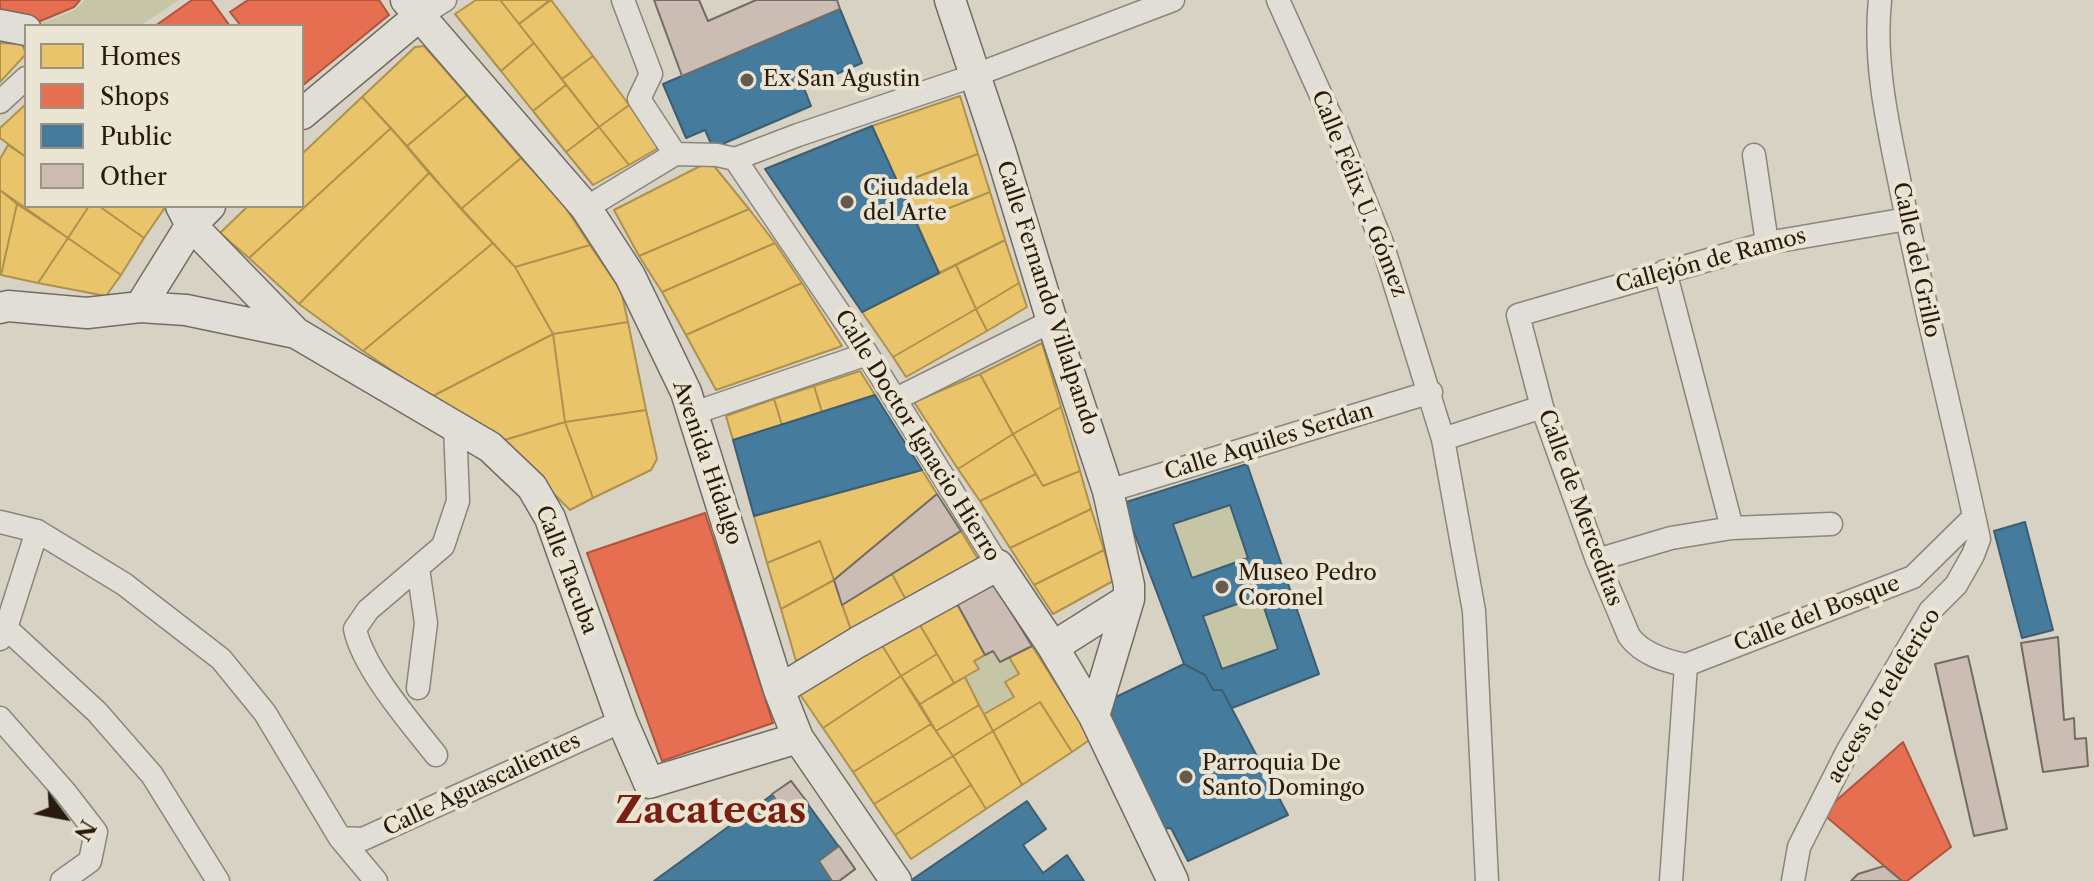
<!DOCTYPE html>
<meta charset="utf-8">
<style>
body{margin:0}
#map{position:relative;width:2094px;height:881px;overflow:hidden;background:#d7d2c3;font-family:"Libre Caslon Text",serif}
canvas{display:block}
.legend{position:absolute;left:24px;top:24px;width:280px;height:184px;box-sizing:border-box;background:#eae4d3;border:2px solid #9d9384;margin:0;padding:10px 14px;list-style:none;font-size:24px;color:#291a0e}
.legend li{display:flex;align-items:center;gap:16px;height:40px}
.legend b{width:40px;border:2px solid #9d9384}
.north{position:absolute;left:24px;top:777px;width:80px;height:80px;-webkit-text-stroke:6px #eae4d3;paint-order:stroke;rotate:122deg;font-size:22px;font-weight:700;line-height:32px;text-align:center;color:#291a0e}
.north::after{content:'';display:block;margin:auto;width:28px;height:36px;background:#291a0e;clip-path:polygon(50% 0,100% 100%,50% 72%,0 100%)}
</style>
<div id="map">
<canvas width="2094" height="881"></canvas>
<ul class="legend">
<li><b style="height:22px;background:#e9c46a"></b>Homes</li>
<li><b style="height:22px;background:#e76f51"></b>Shops</li>
<li><b style="height:22px;background:#457b9d"></b>Public</li>
<li><b style="height:22px;background:#ccbdb4"></b>Other</li>
</ul>
<div class="north">N</div>
</div>
<script>
const ctx = document.querySelector('canvas').getContext('2d');
ctx.lineJoin = 'round';
function fillPath(path, color) { ctx.fillStyle = color; ctx.fill(path, 'evenodd'); }
function strokePath(path, color, width, dash) { ctx.strokeStyle = color; ctx.lineWidth = width; ctx.lineCap = dash ? 'butt' : 'round'; ctx.setLineDash(dash || []); ctx.stroke(path); }
function label(font, color, halo, rows, align = 'center') {
  ctx.font = font + ' "Libre Caslon Text",serif'; ctx.lineWidth = 8; ctx.setLineDash([]); ctx.textBaseline = 'middle'; ctx.strokeStyle = halo; ctx.fillStyle = color; for (const [text, x, y, turn = 0] of rows) {
    ctx.save(); ctx.translate(x, y); ctx.rotate((+turn || 0) * Math.PI / 180); ctx.textAlign = isNaN(turn) ? turn : align; if (halo) ctx.strokeText(text, 0, 0); ctx.fillText(text, 0, 0); ctx.restore();
  }
}
const green = new Path2D(`
 M85,0H179L140,26L39,24L75,10Z
 M1230,505L1248,558L1192,578L1173,525Z
 M1260,596L1278,649L1222,669L1203,616Z
 M993,651L1000,662L1009,657L1019,674L1005,682L1014,697L984,714L965,677L979,670L974,661Z`);
const homes = new Path2D(`
 M476,0H500L534,43L501,71L455,14Z
 M500,0H550L519,24Z
 M551,0L593,56L562,79L519,24Z
 M0,43L22,44L26,54L0,82Z
 M534,43L566,85L533,111L501,71Z
 M424,46L467,95L407,146L362,97L415,47Z
 M593,56L629,105L599,127L562,79Z
 M566,85L599,127L566,152L533,111Z
 M467,95L521,158L461,209L407,146Z
 M960,96L978,154L898,184L872,126Z
 M362,97L391,128L249,258L220,233L248,206H302V154Z
 M26,104V157L0,138V128Z
 M629,105L660,147L629,165L599,127Z
 M599,127L629,165L593,185L566,152Z
 M391,128L429,173L299,304L249,258Z
 M8,145L26,157V206H89L68,238L0,190V159Z
 M978,154L990,192L916,221L898,184Z
 M521,158L561,201L590,245L515,267L461,209Z
 M710,161L749,209L639,256L614,210Z
 M429,173L493,243L363,351L299,304Z
 M0,190L17,204L1,275L0,274Z
 M990,192L1005,240L939,273L916,221Z
 M17,204L68,238L38,283L1,275Z
 M89,206H99L144,238L121,275L68,238Z
 M99,206H162L164,209L144,238Z
 M749,209L775,243L662,292L639,256Z
 M68,238L121,275L106,296L38,283Z
 M1005,240L1019,283L976,309L956,265Z
 M493,243L515,267L553,334L431,397L363,351Z
 M775,243L802,283L686,335L662,292Z
 M590,245L621,291L628,322L553,334L515,267Z
 M956,265L976,309L893,357L862,312Z
 M802,283L842,346L716,390L686,335Z
 M1019,283L1027,307L987,331L976,309Z
 M976,309L987,331L906,377L893,357Z
 M628,322L646,410L565,422L553,334Z
 M553,334L565,422L501,441L431,397Z
 M1042,343L1061,407L1013,434L980,374Z
 M860,371L875,395L822,412L814,386Z
 M980,374L1013,434L958,469L914,402Z
 M814,386L822,412L782,425L774,399Z
 M774,399L782,425L733,440L726,416Z
 M1061,407L1080,471L1043,486L1013,434Z
 M646,410L657,459L651,470L593,498L565,422Z
 M565,422L593,498L570,510L501,441Z
 M1013,434L1036,474L980,501L958,469Z
 M922,470L937,494L834,580L820,541L767,563L754,516Z
 M1080,471L1091,509L1010,548L980,501L1036,474L1043,486Z
 M1091,509L1104,550L1034,585L1010,548Z
 M961,531L978,559L906,600L892,574Z
 M820,541L834,580L781,609L767,563Z
 M1104,550L1113,581L1053,614L1034,585Z
 M892,574L906,600L851,630L842,605Z
 M834,580L851,630L796,661L781,609Z
 M954,598L985,655L974,661L979,669L954,683L917,620Z
 M917,620L937,654L901,676L880,642Z
 M880,642L901,676L823,728L797,690Z
 M1032,646L1091,739L1072,752L1040,702L993,731L984,714L1014,697L1005,682L1019,674L1009,657Z
 M937,654L954,683L920,704L901,676Z
 M901,676L931,724L853,772L823,728Z
 M965,677L979,705L936,731L920,704Z
 M1040,702L1072,752L1022,785L993,731Z
 M979,705L993,731L953,756L936,731Z
 M931,724L953,756L874,804L853,772Z
 M993,731L1022,785L986,809L953,756Z
 M953,756L971,785L895,835L874,804Z
 M971,785L986,809L911,859L895,835Z`);
const shops = new Path2D(`
 M0,0H80L74,7L38,22L0,17Z
 M192,0H211L230,26H155Z
 M248,0H379L389,15L302,86V26H241L230,12Z
 M705,513L773,723L662,761L587,553Z
 M1903,742L1951,847L1907,881H1902L1822,813Z`);
const public = new Path2D(`
 M840,9L862,63L804,88L811,106L713,148L705,130L686,138L663,84Z
 M872,126L939,273L862,312L765,169Z
 M875,395L922,470L754,516L733,440Z
 M1247,464L1319,674L1232,708L1222,690H1213L1205,675L1184,664L1123,503ZM1230,505L1248,558L1192,578L1173,524ZM1260,596L1278,649L1222,669L1203,616Z
 M2025,522L2053,630L2022,638L1994,531Z
 M1184,664L1205,675L1213,690H1222L1288,815L1188,861L1171,828L1162,829L1108,720L1112,699Z
 M791,781L855,869L839,881H654Z
 M1027,801L1046,829L1023,845L1043,873L1067,855L1084,881H910Z`);
const building = new Path2D(`
 M654,0H699L708,21L756,0H837L840,9L682,76Z
 M937,494L961,531L842,605L834,580Z
 M990,578L1032,646L1000,662L993,651L985,655L954,598Z
 M2058,637L2064,720L2074,718L2075,739L2086,738L2088,766L2043,772L2021,643Z
 M1968,656L2007,829L1974,836L1935,664Z
 M791,781L808,803L788,818L772,794Z
 M839,846L855,869L839,881H832L819,861Z
 M1884,866L1902,881H1851L1858,874Z`);
const street = new Path2D(`
 M623,0L651,74L639,99L675,154
 M1278,0L1338,133L1382,243L1443,439L1474,611L1487,881
 M418,17L445,0
 M0,102L26,78
 M1754,155L1767,243
 M735,159L867,354L998,565
 M586,208L675,154L717,155L735,159L798,135L973,76L1173,0
 M1907,219L1767,243L1518,315L1542,407L1597,560L1629,636C1642,654 1665,661 1686,665L1913,577L1974,517
 M1665,271L1732,528
 M896,399L1052,321
 M694,413L867,354
 M1443,439L1542,407
 M1108,491L1431,392
 M0,522L37,531L124,584L221,659L265,713L340,838L376,881
 M1597,560L1671,538L1732,528L1831,524
 M6,628L97,712L152,775L218,881
 M0,639L6,628L37,531
 M418,688L426,623L418,568
 M0,718L65,792L96,832L90,861L62,881
 M436,755C410,722 363,668 355,629L368,610L443,546L458,501L455,425
 M340,838L363,839L622,721
 M1671,881L1686,665
 M1793,881L1799,847L1848,750L1930,611L1956,585L1973,555L1979,539C1955,426 1926,313 1903,199C1890,134 1873,67 1880,0`);
const secondary = new Path2D(`
 M406,0L586,208L630,276L686,392L779,690L798,738L896,881
 M950,0L1001,153L1052,321L1108,491L1129,585V599L1094,716L1173,881
 M0,25L26,30
 M302,114L418,17
 M181,206L191,225L296,333L490,447L532,487L550,518L622,721L649,783L798,738
 M140,307L191,225L210,206
 M0,308L8,306L87,313L140,307L186,310L296,333
 M1053,647L1129,599
 M779,690L858,642L998,565L1053,647L1094,716`);
const markers = [
 [747,80,8,"#665a4d"],
 [847,202,8,"#665a4d"],
 [1222,587,8,"#665a4d"],
 [1186,777,8,"#665a4d"]
];
const poiNames = [
 ["Ex San Agustin",763,80],
 ["Ciudadela",863,189],
 ["del Arte",863,214],
 ["Museo Pedro",1238,574],
 ["Coronel",1238,599],
 ["Parroquia De",1202,764],
 ["Santo Domingo",1202,789]
];
const streetNames = [
 ["Calle Félix U. Gómez",1359,194,68],
 ["Calle del Grillo",1916,260,78],
 ["Callejón de Ramos",1711,261,-15],
 ["Calle Fernando Villalpando",1047,298,72],
 ["Calle Doctor Ignacio Hierro",917,436,58],
 ["Calle Aquiles Serdan",1269,442,-17],
 ["Avenida Hidalgo",707,463,71],
 ["Calle de Merceditas",1580,508,70],
 ["Calle Tacuba",566,570,69],
 ["Calle del Bosque",1817,614,-21],
 ["access to teleferico",1884,696,-59],
 ["Calle Aguascalientes",482,785,-25]
];
const townNames = [
 ["Zacatecas",711,812]
];
fillPath(green, '#c6c5a5');
fillPath(homes, '#e9c46a');
strokePath(homes, '#af914e', 2);
fillPath(shops, '#e76f51');
strokePath(shops, '#ae563d', 2);
fillPath(public, '#457b9d');
strokePath(public, '#3d5e72', 2);
fillPath(building, '#ccbdb4');
strokePath(building, '#726d64', 2);
strokePath(street, '#8b867c', 25);
strokePath(secondary, '#726d64', 33);
strokePath(street, '#e1ded7', 22);
strokePath(secondary, '#e1ded7', 30);
for (const [x, y, r, color] of markers) { const dot = new Path2D(); dot.arc(x, y, r, 0, 2 * Math.PI); ctx.fillStyle = color; ctx.fill(dot); strokePath(dot, '#eae4d3', 3); }
label('22px', '#291a0e', '#eae4d3', poiNames, 'left');
label('22px', '#291a0e', '#eae4d3', streetNames);
label('bold 38px', '#7a1f14', '#eae4d3', townNames);
</script>
